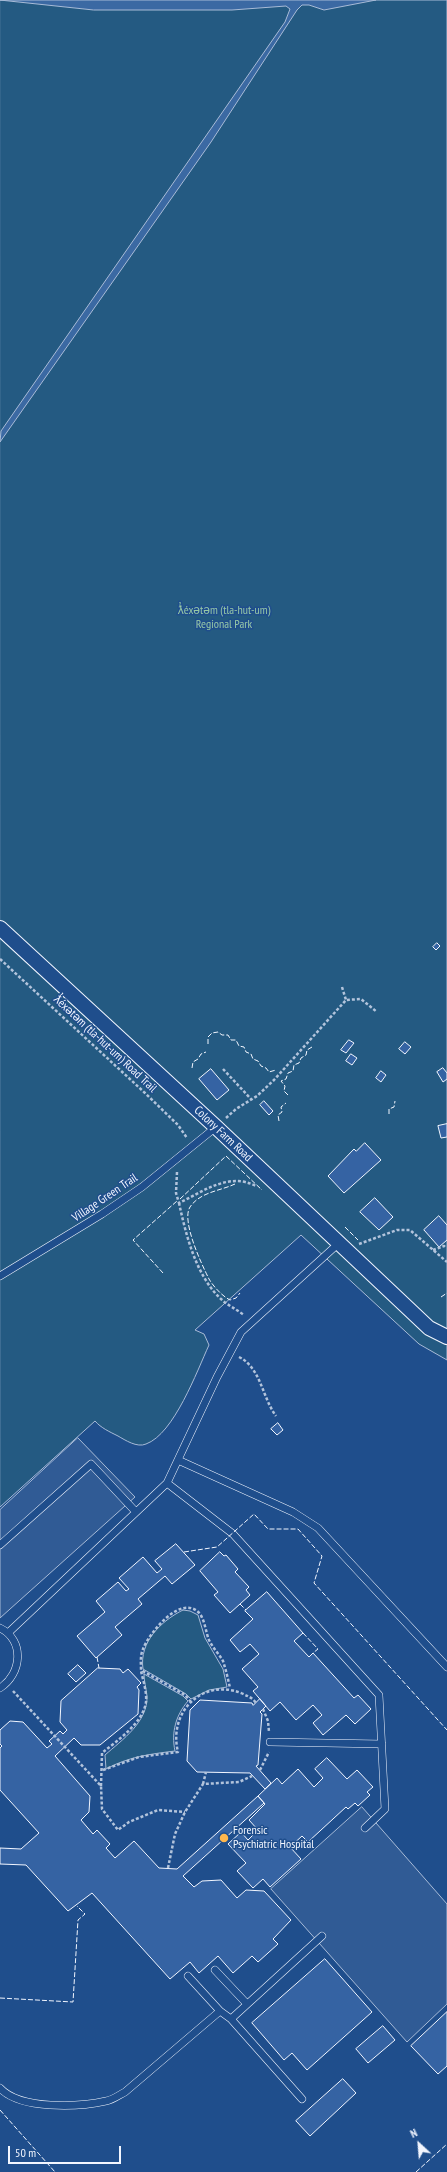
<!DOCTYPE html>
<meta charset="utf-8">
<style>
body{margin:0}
#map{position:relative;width:447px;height:2172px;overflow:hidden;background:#1f4e8c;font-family:"PT Sans Narrow",sans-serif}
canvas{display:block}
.north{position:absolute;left:399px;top:2124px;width:40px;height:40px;-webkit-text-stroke:3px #1f4e8c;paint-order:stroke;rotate:334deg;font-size:11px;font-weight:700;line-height:16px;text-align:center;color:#f2f6ff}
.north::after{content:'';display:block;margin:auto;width:14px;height:18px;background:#f2f6ff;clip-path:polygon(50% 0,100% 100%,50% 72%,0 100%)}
.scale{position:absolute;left:8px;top:2146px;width:113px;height:18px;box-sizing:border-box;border:2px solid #f2f6ff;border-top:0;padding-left:5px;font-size:12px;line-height:14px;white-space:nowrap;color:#f2f6ff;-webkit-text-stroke:3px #1f4e8c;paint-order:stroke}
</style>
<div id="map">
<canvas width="447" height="2172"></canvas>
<div class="north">N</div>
<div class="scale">50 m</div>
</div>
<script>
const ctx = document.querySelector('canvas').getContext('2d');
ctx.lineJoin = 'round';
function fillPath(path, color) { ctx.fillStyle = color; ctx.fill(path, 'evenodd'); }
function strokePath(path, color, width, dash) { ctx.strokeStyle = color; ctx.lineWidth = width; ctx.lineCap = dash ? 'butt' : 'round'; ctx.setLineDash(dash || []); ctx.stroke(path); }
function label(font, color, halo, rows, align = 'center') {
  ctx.font = font + ' "PT Sans Narrow",sans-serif'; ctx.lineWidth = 3; ctx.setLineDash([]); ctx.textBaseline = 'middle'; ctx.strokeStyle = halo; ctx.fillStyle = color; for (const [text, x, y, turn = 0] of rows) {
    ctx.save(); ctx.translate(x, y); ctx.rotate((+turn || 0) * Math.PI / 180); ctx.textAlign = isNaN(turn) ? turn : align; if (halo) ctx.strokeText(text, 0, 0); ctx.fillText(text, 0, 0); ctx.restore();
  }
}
const green = new Path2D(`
 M0,0H447V1360L419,1344L301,1235L195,1330L204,1334L209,1345C197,1371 174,1434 146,1444C137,1448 125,1440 118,1436C110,1432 101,1428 95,1421L0,1507Z
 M183,1610L190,1611L198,1615L205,1638L223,1669L227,1687L209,1690L191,1699L186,1694L143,1669C139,1642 161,1621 183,1610Z
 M144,1674L183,1696L188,1701C176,1715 171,1732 175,1751C150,1754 128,1757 106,1769L105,1755C122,1740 148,1722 147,1696C146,1688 144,1681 144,1674Z`);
const parking = new Path2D(`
 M78,1438L135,1497L0,1618V1510Z
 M362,1807L447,1904V2004L407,2042L271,1889Z`);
const water = new Path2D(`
 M0,0H376L324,10L309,5H302L297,10L211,142L0,442L1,431L285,22L290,9L286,6L232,10H94Z`);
const building = new Path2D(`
 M437,943L440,946L436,950L433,947Z
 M349,1040L354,1043L346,1053L341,1050Z
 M405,1042L411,1047L405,1054L399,1049Z
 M351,1054L357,1058L352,1065L346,1061Z
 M443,1068L447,1073V1079L443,1082L437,1072Z
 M211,1069L229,1090L217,1100L199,1079Z
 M381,1071L386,1075L381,1082L376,1078Z
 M264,1101L273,1111L269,1115L260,1105Z
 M447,1124V1137L441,1138L438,1126Z
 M365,1143L381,1160L344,1193L328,1176L354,1149L356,1151Z
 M375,1198L393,1217L379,1230L360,1212Z
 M439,1216L447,1225V1240L439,1247L424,1230Z
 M278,1423L283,1430L277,1435L271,1429Z
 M176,1544L195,1565L172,1584L165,1576L138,1599L142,1604L115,1627L122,1635L96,1658L77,1636L105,1612L96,1601L118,1582L126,1591L129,1589L119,1578L143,1557L157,1573L162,1569L155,1561Z
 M220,1552L224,1556L226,1555L238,1569L235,1572L249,1587L246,1590L250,1595L230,1613L214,1595L218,1592L200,1571Z
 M267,1592L303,1633L294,1641L309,1657L313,1653L354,1698L358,1695L371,1709L355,1724L346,1715L323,1735L313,1723L322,1715L313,1705L296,1720L280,1702L270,1711L253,1691L258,1687L242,1669L259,1654L250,1644L240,1652L230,1640L253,1619L245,1611Z
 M78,1665L86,1673L76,1682L68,1674Z
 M98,1668L120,1669L123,1673L128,1669L141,1683L137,1687L139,1690L138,1714L100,1745H81L74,1738L55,1756L90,1796L89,1812L81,1820L93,1834L97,1830L110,1844L106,1848L115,1858L134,1841L159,1868L177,1869L258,1796L264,1803L183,1876L194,1887L202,1881L221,1880L237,1898L246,1890L264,1891L291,1920L273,1939L278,1944L258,1962L252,1956L233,1973L218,1956L199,1973L190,1962L170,1979L92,1893L68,1911L26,1865L0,1864V1848L21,1849L39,1833L0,1790V1748L2,1746L0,1744V1730L10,1721L23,1722L47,1748L52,1744L49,1741L60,1731L63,1734L67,1730L60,1722L61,1701Z
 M260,1699L266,1706L260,1712L262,1714L258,1765L256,1766L271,1783L265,1789L250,1773L197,1772L187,1761L190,1710L200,1700L252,1703L253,1705Z
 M327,1758L347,1779L357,1770L373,1787L367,1792L370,1795L358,1806L355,1803L348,1809L346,1807L308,1842L302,1836L290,1847L301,1859L270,1887L263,1879L253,1888L237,1871L246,1863L228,1844L241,1832L248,1840L258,1830L249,1820L265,1804L258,1796L277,1778L282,1784L298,1769L314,1787L323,1778L315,1769Z
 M325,1959L372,2012L307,2070L292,2053L284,2060L252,2023Z
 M447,2012V2066L438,2074L411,2046Z
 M383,2026L395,2040L368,2063L356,2049Z
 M343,2079L356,2093L310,2136L296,2121Z`);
const path = new Path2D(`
 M0,959L145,1093L178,1125L187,1138
 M342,987L346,1000
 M223,1069L251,1099
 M226,1118L236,1109L257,1096L274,1080L346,1000L361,999L377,1012
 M177,1172L176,1193L179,1203C204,1191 229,1172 256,1186
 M179,1203C186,1235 196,1276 221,1299C227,1305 236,1309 244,1315
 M359,1244L397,1230H410L447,1262
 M433,1250L444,1246L446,1248
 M239,1357C261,1368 262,1397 276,1416
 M13,1691L101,1786L102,1809L118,1830L129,1822L158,1810L185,1812
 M191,1702L185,1695L141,1670C141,1663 140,1656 143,1649C149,1633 182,1592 200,1614C205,1621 206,1633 209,1640C213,1648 219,1654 223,1661C226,1670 228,1679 230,1688
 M263,1709L268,1721L269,1732
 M103,1770L139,1757L178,1752C168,1712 202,1678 241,1693C247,1696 252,1697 256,1703
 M260,1770L269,1752
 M203,1784L206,1772
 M101,1786L102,1753C118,1740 143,1723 146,1702C147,1692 143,1680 141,1671
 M168,1868L175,1834L185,1812L203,1784L239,1782L252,1776`);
const service = new Path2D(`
 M0,1276L102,1214L142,1187L216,1127
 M178,1460L293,1512L318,1528L447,1667
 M167,1483L233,1534L379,1695L385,1809L365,1828
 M0,1545L91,1464L135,1511
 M0,1628C25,1640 22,1674 0,1688
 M8,1633L167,1483L217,1377L241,1332L339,1243
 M270,1742L382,1744
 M215,1970L247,2004
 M188,1976L220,2011
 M231,2019L322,1936
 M0,2088C20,2110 79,2107 106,2101C113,2100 119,2095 125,2092L220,2011L231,2019L302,2099`);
const minor = new Path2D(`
 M0,928L216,1127L429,1328L447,1337`);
const fence = new Path2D(`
 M208,1044V1037L212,1033L218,1032L222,1035H228L231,1040H236L239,1046L244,1047L246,1052L251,1054L253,1059L258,1061L261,1066L266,1068L269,1072L276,1070
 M192,1068L193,1062L198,1059L201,1054L206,1052
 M288,1095L284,1091L285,1086L281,1081L286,1079L288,1073L293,1071L294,1065L299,1063L301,1058L306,1055L307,1050L312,1047
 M389,1114V1109L394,1107L395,1101
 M279,1121L278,1115L282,1112L281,1107L286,1103
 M235,1184C220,1191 200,1192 190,1207C181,1221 202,1265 209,1279C213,1286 222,1296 230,1300L236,1298L240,1293
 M180,1199L226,1156L262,1190
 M345,1227L358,1240
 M163,1273L133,1240L177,1201
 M441,1297L447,1293
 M184,1552L217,1547L254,1514L268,1529H298L322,1556L314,1583L447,1730
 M240,1604L246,1610
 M303,1633L318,1649L313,1653
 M97,1657L99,1668
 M0,1998L73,2002L78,1920L85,1914L77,1906
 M0,2110L55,2172
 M416,2172L447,2144`);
const markers = [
 [224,1838,5,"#ffb74d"]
];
const parkNames = [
 ["ƛ̓éxətəm (tla-hut-um)",224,611],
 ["Regional Park",224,625]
];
const streetNames = [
 ["ƛ̓éxətəm (tla-hut-um) Road Trail",105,1044,43],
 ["Colony Farm Road",223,1134,43],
 ["Village Green Trail",105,1198,-34]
];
const poiNames = [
 ["Forensic",233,1831],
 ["Psychiatric Hospital",233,1845]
];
fillPath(green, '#245a82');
strokePath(green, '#a8bbd7', 1);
fillPath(parking, '#305b95');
strokePath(parking, '#a8bbd7', 1);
fillPath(water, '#3b69a3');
strokePath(water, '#a8bbd7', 1);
fillPath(building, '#3563a3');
strokePath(building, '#f2f6ff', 1);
strokePath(service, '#f2f6ff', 8);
strokePath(minor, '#f2f6ff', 16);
strokePath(path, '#b3c4dc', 2.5, [3, 2]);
strokePath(service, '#1f4e8c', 7);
strokePath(minor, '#1f4e8c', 14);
strokePath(fence, '#f2f6ff', 1, [5, 2]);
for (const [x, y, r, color] of markers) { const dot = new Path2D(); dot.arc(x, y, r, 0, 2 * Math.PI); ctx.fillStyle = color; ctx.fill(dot); strokePath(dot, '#1f4e8c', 1.5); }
label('12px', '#97c8a6', '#1f4e8c', parkNames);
label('12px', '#f2f6ff', '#1f4e8c', streetNames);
label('12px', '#f2f6ff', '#1f4e8c', poiNames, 'left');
</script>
